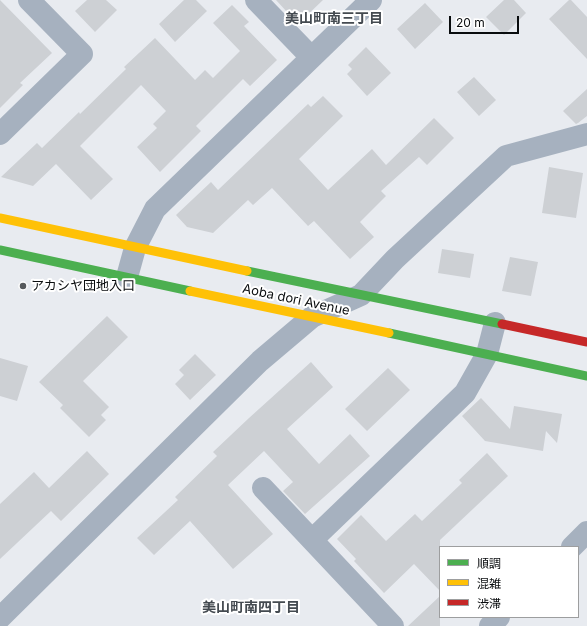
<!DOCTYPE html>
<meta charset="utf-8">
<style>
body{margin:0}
#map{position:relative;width:587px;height:626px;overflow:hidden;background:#e8ebf0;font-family:Inter,"Noto Sans JP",sans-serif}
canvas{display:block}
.legend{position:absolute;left:439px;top:546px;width:140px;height:72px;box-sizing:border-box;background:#fff;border:1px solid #9d9e9f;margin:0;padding:5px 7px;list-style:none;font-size:12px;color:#090c0e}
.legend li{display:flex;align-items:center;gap:8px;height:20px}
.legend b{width:20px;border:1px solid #9d9e9f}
.scale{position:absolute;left:449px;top:16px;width:70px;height:18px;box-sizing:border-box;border:2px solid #090c0e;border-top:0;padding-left:5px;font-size:12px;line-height:14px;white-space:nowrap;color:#090c0e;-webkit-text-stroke:3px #fff;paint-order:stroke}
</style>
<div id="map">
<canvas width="587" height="626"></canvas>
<ul class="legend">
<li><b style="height:5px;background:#4caf50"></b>順調</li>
<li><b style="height:5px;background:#ffc107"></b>混雑</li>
<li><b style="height:5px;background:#c62828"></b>渋滞</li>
</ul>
<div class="scale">20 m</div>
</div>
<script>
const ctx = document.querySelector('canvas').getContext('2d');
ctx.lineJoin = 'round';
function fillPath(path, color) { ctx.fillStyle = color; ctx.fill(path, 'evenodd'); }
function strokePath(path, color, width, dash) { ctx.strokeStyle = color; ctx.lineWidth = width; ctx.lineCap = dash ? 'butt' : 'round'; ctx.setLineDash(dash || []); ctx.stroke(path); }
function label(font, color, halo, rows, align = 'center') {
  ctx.font = font + ' Inter,"Noto Sans JP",sans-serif'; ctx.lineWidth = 4; ctx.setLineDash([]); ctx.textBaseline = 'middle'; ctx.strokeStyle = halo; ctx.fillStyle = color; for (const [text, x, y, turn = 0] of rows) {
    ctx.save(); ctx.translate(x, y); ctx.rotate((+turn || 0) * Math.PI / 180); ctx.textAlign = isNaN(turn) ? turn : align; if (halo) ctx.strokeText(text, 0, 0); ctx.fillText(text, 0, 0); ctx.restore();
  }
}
const building = new Path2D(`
 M0,0L52,53L20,83L23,85L0,108Z
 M87,0H106L117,10L95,32L75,11Z
 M184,0H196L207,11L175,42L159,24Z
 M276,0H323L298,24Z
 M504,0H514L526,13L504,35L486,17Z
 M569,0H571L587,17V59L549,19Z
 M425,3L443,22L415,49L397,29Z
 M232,5L249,22L244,26L277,60L250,86L243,79L196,126L201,131L160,172L137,147L157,128L153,124L166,111L141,85L80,146L113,179L91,200L56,164L33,186L1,177L37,143L42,148L79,112L80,114L126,69L124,67L155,38L195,80L205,70L213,78L240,51L213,23Z
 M366,47L391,73L367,96L347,74L352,69L348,65Z
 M474,77L496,100L479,116L457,92Z
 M587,89V116L578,123L576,124L563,111Z
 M323,96L343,116L299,159L328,190L372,149L386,165L434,118L454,138L427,165L419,157L381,191L386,196L360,222L374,237L350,259L314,221L308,226L272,188L253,205L248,200L213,233L187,227L176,215L211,182L218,190L308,104L311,107Z
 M549,167L583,173L576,218L542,213Z
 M442,249L474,254L470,278L438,273Z
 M510,257L538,262L531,296L502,291Z
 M107,316L128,337L83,381L109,407L101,415L106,420L89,437L60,408L63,405L39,382Z
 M195,354L216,375L190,400L175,384L184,375L179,370Z
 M0,358L28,366L17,401L0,396Z
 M311,362L333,387L287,429L319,464L350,434L370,456L305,514L283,491L293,482L264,451L228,485L273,534L233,569L190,521L154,555L137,538L178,500L175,497L217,456L213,452L249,418Z
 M388,368L410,390L367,431L345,409Z
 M481,398L510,429L514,406L562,414L557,443L546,431L543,451L485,441L462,416Z
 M87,451L109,474L61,521L51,511L0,559V504L34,472L49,488Z
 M487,453L508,476L440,540V591L414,564L384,593L354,561L356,559L337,539L361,515L386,541L415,514L422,521L462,483L459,480Z
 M440,596V626H408Z`);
const street = new Path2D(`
 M256,0L311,57
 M0,134L82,54L29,0
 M127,277L135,248L155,209L371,0
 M263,488L393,626
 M312,540L465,393L487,354L495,323
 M572,547L587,532
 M0,618L260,361L312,317L361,295L395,259L506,156L587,134
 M490,626L499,617`);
const fast = new Path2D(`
 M0,250L190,291
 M247,271L502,324
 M389,333L587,376`);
const slow = new Path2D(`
 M0,218L247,271
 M190,291L389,333`);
const jam = new Path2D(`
 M502,324L587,342`);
const markers = [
 [23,286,4,"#575a5d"]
];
const poiNames = [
 ["アカシヤ団地入口",31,286]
];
const streetNames = [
 ["Aoba dori Avenue",296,300,12]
];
const neighbourhoodNames = [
 ["美山町南三丁目",334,19],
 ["美山町南四丁目",251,608]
];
fillPath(building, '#cdd0d4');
strokePath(street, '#a6b1bf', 22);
strokePath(fast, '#4caf50', 9);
strokePath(slow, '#ffc107', 9);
strokePath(jam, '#c62828', 9);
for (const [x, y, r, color] of markers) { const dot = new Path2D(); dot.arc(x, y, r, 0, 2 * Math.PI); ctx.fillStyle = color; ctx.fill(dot); strokePath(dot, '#fff', 1.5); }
label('13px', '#090c0e', '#fff', poiNames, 'left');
label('13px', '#090c0e', '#fff', streetNames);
label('bold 14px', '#444a50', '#fff', neighbourhoodNames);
</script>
